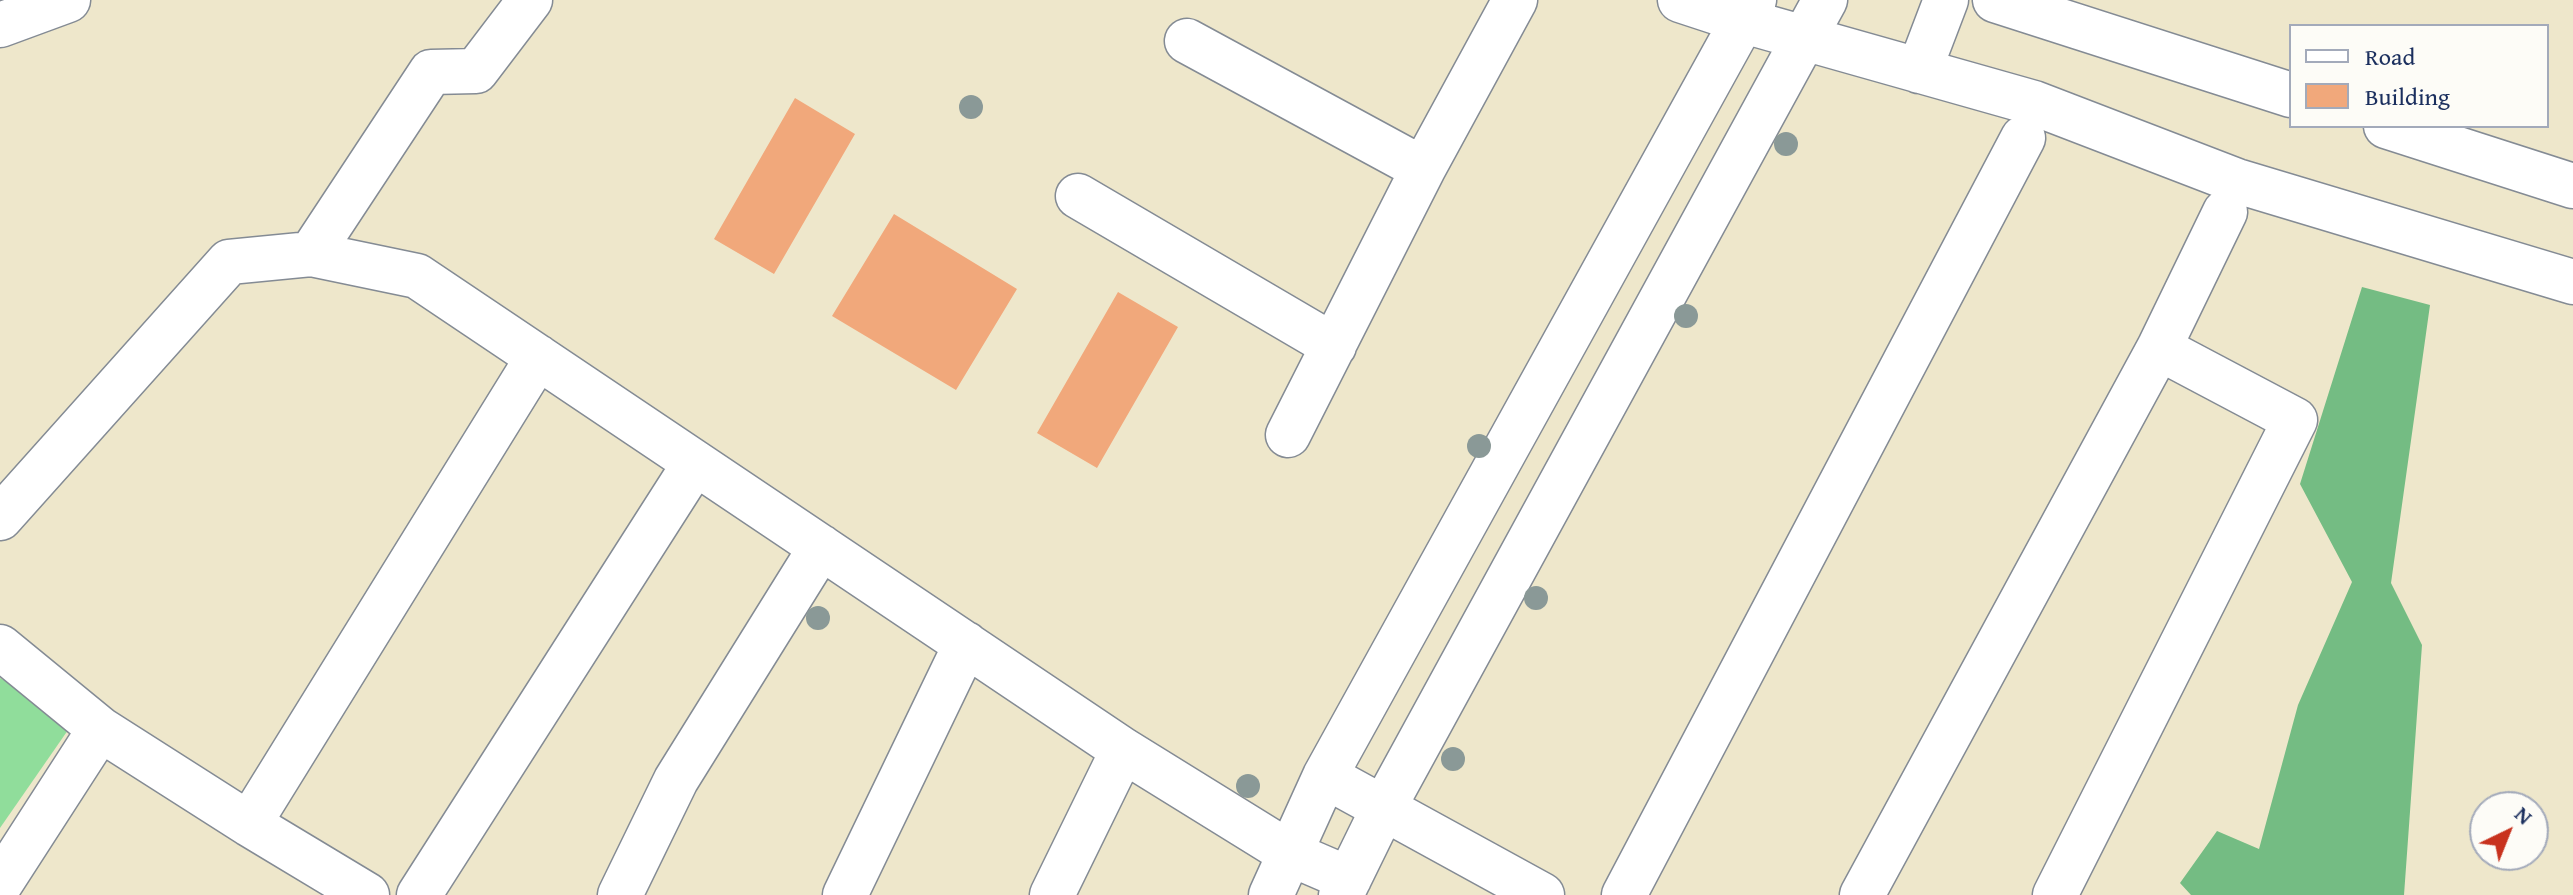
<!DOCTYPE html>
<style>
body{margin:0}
#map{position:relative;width:2573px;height:895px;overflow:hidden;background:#eee7cb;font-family:"Gentium Book Plus",serif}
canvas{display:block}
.legend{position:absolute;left:2289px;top:24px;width:260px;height:104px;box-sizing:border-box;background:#fdfcf7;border:2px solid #a3aaba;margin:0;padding:10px 14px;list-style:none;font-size:24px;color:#1b2f5e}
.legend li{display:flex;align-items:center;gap:16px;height:40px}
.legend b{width:40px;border:2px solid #a3aaba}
.north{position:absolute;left:2469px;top:791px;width:80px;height:80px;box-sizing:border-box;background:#fdfcf7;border:2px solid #a3aaba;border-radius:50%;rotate:43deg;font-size:22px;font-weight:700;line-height:32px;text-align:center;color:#1b2f5e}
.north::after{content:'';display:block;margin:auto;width:28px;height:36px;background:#c8321e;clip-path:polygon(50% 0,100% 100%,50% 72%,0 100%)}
</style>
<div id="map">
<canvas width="2573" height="895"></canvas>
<ul class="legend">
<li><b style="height:10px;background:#fff"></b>Road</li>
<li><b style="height:22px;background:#f1a87b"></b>Building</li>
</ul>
<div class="north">N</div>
</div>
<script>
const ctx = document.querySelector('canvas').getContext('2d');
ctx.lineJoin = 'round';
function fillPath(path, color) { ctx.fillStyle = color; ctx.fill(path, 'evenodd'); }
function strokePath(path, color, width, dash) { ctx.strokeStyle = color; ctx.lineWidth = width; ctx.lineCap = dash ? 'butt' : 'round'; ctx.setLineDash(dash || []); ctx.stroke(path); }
const green = new Path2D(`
 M0,678L75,720L0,828Z`);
const forest = new Path2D(`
 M2362,287L2430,305L2391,583L2422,645L2404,895H2191L2180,883L2217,831L2259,849L2298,705L2352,582L2300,484Z`);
const building = new Path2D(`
 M795,98L855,134L774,274L714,239Z
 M894,214L1017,289L956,390L832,316Z
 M1118,292L1178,327L1097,468L1037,433Z`);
const minor = new Path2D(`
 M1680,0L1744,21L2034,103L2237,181L2573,282
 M1995,0L2291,95
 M0,25L68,0
 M1187,41L1423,169
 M1919,71L1946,0
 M2386,126L2573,186
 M1078,196L1334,346
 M311,254L431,72L476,71L530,0
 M1288,435L1423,169L1515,0
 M0,518L229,262L311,254L417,276L1123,750L1291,854L1349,879
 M0,647L100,729L249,824L367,895
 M1325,776L1542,895
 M249,824L538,357
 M0,884L100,729
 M419,895L695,463
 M620,895L676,780L821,547
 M845,895L966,644
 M1052,895L1123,750
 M1271,895L1325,776L1754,0
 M1341,895L1384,807L1825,0
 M1624,895L2023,138
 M1862,895L2159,348L2225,212
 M2055,895L2295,420L2159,348`);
const trees = [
 [971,107],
 [1786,144],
 [1686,316],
 [1479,446],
 [1536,598],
 [818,618],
 [1453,759],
 [1248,786]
];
fillPath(green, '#90dd9b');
fillPath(forest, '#74bc83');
fillPath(building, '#f1a87b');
strokePath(minor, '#848b94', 47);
strokePath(minor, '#fff', 44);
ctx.fillStyle = '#8a9997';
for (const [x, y] of trees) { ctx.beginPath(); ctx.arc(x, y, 12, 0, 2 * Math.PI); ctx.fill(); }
</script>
